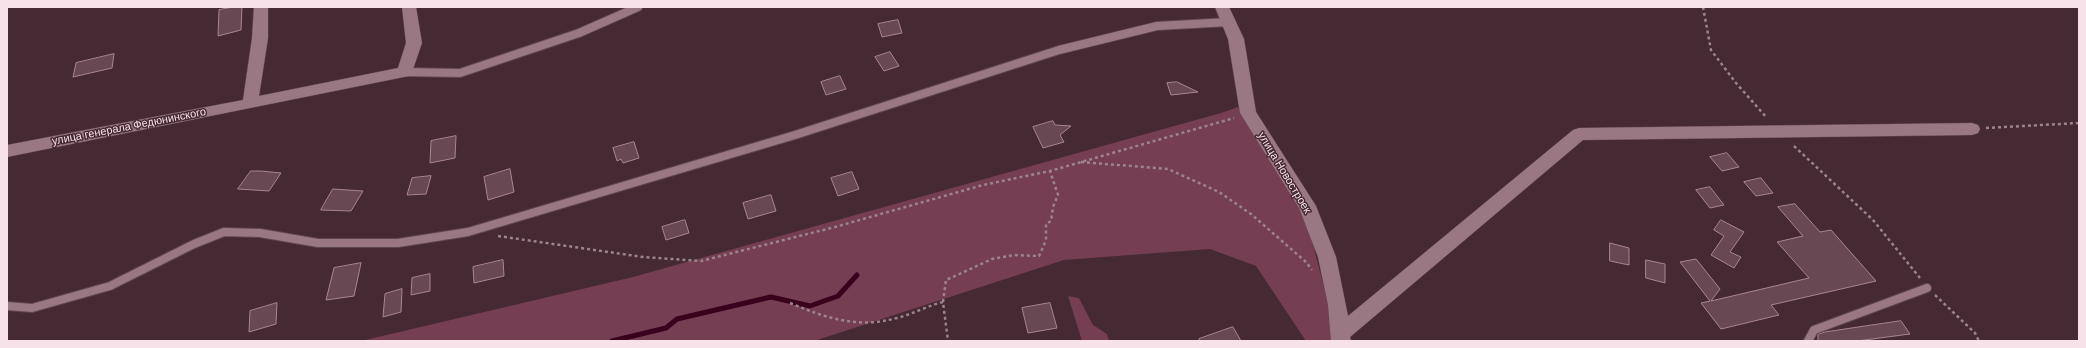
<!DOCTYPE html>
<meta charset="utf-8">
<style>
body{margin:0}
#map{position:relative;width:2086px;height:348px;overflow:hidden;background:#452933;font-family:"DM Sans",sans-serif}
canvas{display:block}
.frame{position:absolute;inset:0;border:8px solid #f6e2e8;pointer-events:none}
</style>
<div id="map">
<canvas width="2086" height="348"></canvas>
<div class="frame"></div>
</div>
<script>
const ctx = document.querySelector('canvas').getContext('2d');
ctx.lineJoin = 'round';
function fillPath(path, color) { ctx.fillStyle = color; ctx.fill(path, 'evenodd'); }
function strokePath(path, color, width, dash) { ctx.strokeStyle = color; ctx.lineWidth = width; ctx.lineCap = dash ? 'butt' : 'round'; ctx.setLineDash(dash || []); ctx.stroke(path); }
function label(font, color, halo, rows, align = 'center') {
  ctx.font = font + ' "DM Sans",sans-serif'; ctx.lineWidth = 3; ctx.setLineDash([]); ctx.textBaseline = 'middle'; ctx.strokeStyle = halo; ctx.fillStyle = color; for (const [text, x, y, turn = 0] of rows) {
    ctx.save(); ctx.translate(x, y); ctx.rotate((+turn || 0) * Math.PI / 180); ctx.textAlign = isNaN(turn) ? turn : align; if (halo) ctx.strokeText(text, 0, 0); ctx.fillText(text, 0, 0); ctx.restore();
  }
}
const green = new Path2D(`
 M1238,107L1307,222L1330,310L1331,341H1306L1256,266L1210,249L1064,260L814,341H361L633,277L1221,113Z
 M1068,296L1079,298L1093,325L1107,334L1109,341H1082Z`);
const stream = new Path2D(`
 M612,341L666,328L677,319L771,297L810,306L838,296L857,275`);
const building = new Path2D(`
 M234,7H242L241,30L218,36L219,10Z
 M898,20L902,33L882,37L878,24Z
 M890,52L899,66L884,71L875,57Z
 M114,54L112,68L73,77L76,63Z
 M840,76L846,89L826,95L821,82Z
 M1177,82L1198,92L1171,95L1167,83Z
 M1053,121L1055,125L1071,126L1060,135L1064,142L1043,148L1033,127Z
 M456,136L455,158L430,163L431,141Z
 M634,142L639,158L623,163L621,159L617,161L613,148Z
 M1727,153L1739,167L1722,171L1710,157Z
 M510,169L514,192L488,200L484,177Z
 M251,171H261L281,173L269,191L238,189Z
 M852,172L859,189L838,196L831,178Z
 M431,176L426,194L407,195L412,178Z
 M1761,178L1773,193L1756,196L1744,182Z
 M1710,187L1724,205L1710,208L1696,190Z
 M333,189L363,191L351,211L321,210Z
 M771,195L776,211L748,219L743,203Z
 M1795,204L1820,232L1831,230L1876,281L1771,305L1779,315L1721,329L1701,303L1710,301L1680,262L1696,259L1720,289L1711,301L1809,278L1777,242L1803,236L1778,207Z
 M685,220L689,233L666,240L662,227Z
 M1721,220L1744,232L1730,252L1741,257L1734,268L1711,255L1724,236L1714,230Z
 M1610,243L1629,248V265L1610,261Z
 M503,260L504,276L474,283L473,267Z
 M1646,260L1665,264V283L1646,278Z
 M361,263L354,296L326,300L334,268Z
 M430,274V291L411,295L412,278Z
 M402,289L401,312L383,317L385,294Z
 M277,303L276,324L249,332L250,311Z
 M1050,303L1057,328L1028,333L1022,308Z
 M1901,321L1910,334L1857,341H1818V334L1825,332Z
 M1233,327L1241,341H1199V339Z`);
const path = new Path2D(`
 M1703,7L1711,50L1736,83L1767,118
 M1986,128L2079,123
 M1794,146L1873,220L1920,278
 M1081,162L1168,169L1219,192L1251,214L1306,262L1312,270
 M498,236L643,257L701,261L835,227L983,185L1050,171L1234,118
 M1935,295L1975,333L1979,341
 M943,302L946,280L992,259L1014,255L1039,256L1046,240V224L1051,221L1053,207L1058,195L1050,171
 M790,303C826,318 858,329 897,318C913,314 927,306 943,302L948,341`);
const service = new Path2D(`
 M404,72L460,73L579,33L638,7
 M7,306L32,308L110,286L194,244L224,232L260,233L318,243H398L468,232L795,135L1059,50L1157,26L1229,22
 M1808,341L1814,330L1927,288`);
const minor = new Path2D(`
 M254,7H268V38L259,96L398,68L406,43L402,7H416L422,43L412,72L410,76L404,77L7,157V145L243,100L252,38Z
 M1215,7H1229L1244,39L1256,112L1316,206L1336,257L1348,316L1573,130L1579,128L1972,123L1978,125L1980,129L1978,133L1972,135L1583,140L1350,337L1351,341H1331L1328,305L1318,257L1299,208L1240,113L1228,39Z`);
const streetNames = [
 ["улица генерала Федюнинского",129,127,-11],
 ["улица Новостроек",1284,173,59]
];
fillPath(green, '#753e52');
strokePath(stream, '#3a011c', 5);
fillPath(building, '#684953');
strokePath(building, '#a98691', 1);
strokePath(service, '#5f4750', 10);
strokePath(minor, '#5f4750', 1);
strokePath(path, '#9c848c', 2.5, [3, 3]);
strokePath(service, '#9a7883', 8);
fillPath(minor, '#9a7883');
label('11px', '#f6e2e8', '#452933', streetNames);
</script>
